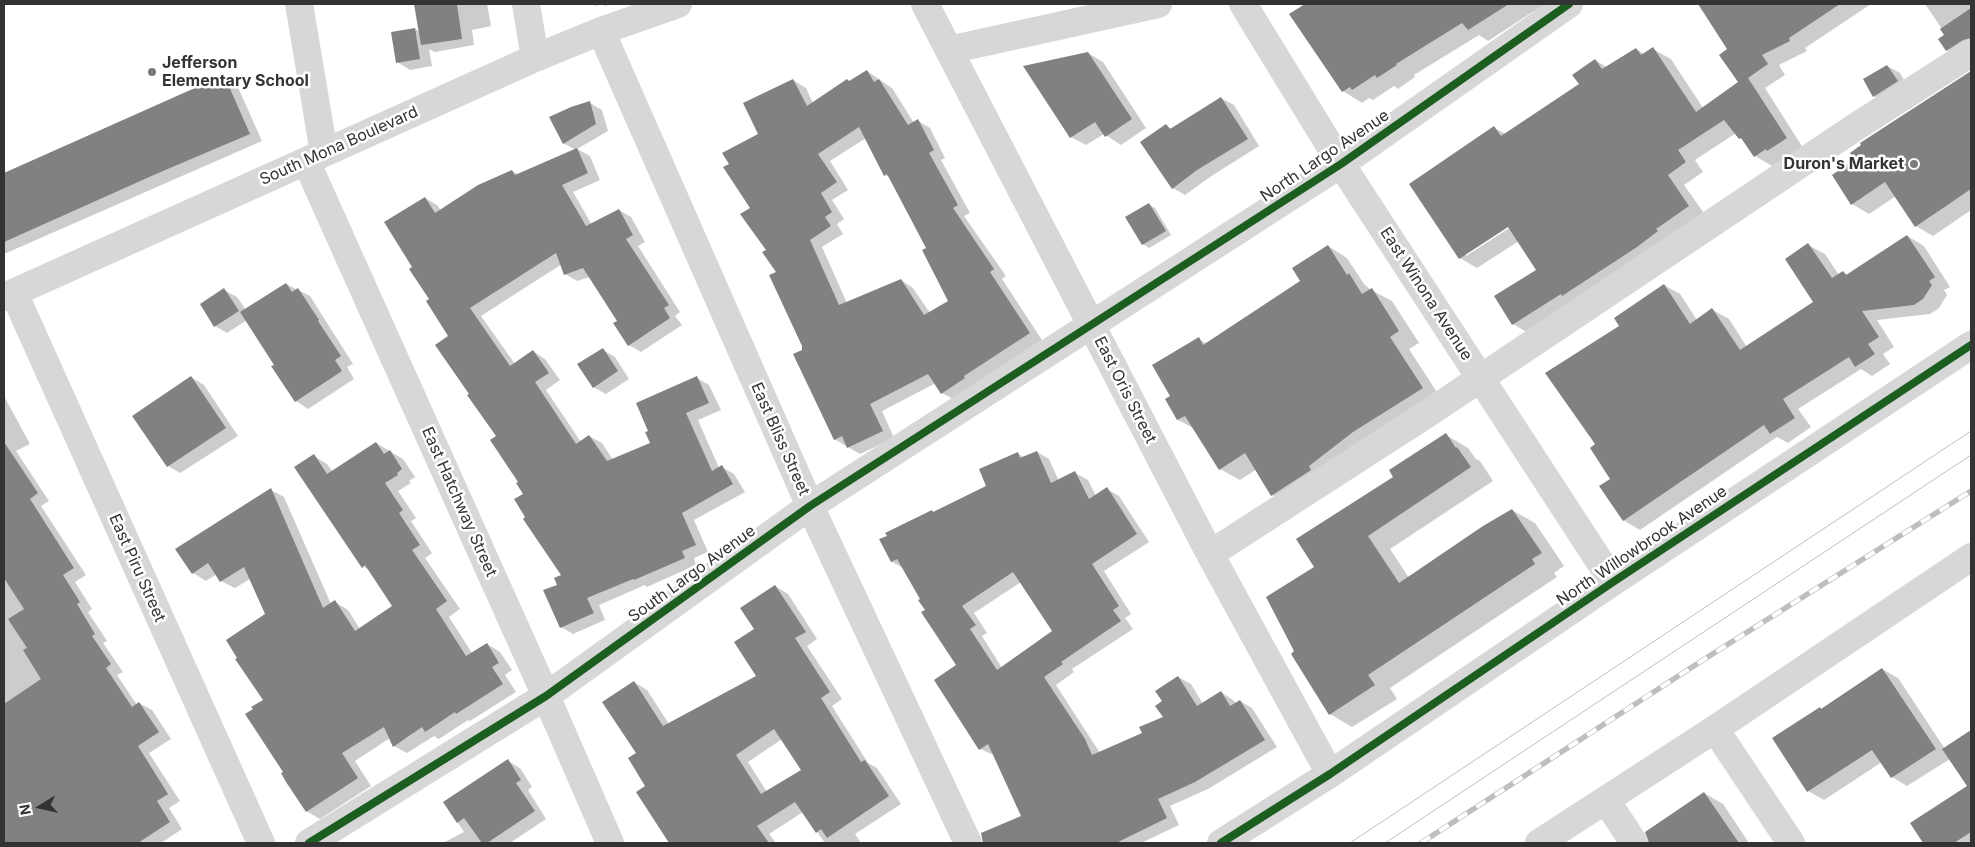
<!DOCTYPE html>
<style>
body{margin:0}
#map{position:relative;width:1975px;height:847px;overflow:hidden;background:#fff;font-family:Inter,sans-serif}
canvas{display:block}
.frame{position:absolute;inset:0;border:5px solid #333;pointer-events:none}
.north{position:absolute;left:15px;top:782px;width:50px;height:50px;-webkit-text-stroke:4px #fff;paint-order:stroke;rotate:260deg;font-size:14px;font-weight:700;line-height:20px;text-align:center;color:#333}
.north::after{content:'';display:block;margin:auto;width:18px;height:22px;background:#333;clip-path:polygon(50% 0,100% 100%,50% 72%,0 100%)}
</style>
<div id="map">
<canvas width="1975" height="847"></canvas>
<div class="frame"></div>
<div class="north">N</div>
</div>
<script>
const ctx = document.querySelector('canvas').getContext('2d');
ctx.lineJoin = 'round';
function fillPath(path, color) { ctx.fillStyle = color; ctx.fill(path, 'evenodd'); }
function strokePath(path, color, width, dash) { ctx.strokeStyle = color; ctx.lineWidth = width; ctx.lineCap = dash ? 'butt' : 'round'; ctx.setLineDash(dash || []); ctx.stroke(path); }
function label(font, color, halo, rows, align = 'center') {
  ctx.font = font + ' Inter,sans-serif'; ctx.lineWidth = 5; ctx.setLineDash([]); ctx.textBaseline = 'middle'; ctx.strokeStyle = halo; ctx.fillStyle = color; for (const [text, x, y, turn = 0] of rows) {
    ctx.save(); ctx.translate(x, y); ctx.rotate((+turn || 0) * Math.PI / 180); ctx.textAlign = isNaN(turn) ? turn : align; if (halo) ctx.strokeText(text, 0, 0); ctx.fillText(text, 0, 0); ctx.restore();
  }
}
const shadow = new Path2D(`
 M415,4H487L491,26L472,30L474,45L435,52L429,49L432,66L410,70L397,62L415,29L420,32Z
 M593,4H611L605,6L601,4L596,6Z
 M1312,4H1549L1536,13L1534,11L1488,41L1479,35L1414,75L1415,77L1398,89L1394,86L1373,100L1369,98L1362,103L1343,91L1291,15Z
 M1714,4H1871L1805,48L1807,51L1779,65L1785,75L1765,88L1803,148L1772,166L1755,156L1745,142L1736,133L1695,160L1703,172L1684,185L1706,216L1530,334L1513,324L1538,270L1519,241L1477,268L1460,258L1494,128L1506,134L1581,84L1595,60L1608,68L1636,49L1644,54L1653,49L1671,59L1703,108L1740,82L1729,50L1704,11ZM1513,222L1514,225L1466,256V253Z
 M1925,4H1971V55L1964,60L1947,50L1946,35Z
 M1088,53L1103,62L1146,128L1121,145L1104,134L1086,145L1071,137Z
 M1887,66L1900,73L1909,89L1887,103L1874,96Z
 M867,71L892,88L914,123L918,121L930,128L945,158L941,160L970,213L964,216L1006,276L1002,279L1042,340L976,383L955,400L942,393L936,383L882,411L894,438L860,454L834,439L778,273L752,208L730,164L760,135L793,80L806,88L813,103ZM866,138L885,175L890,178L928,248L950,301L930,313L913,288L901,280L847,303L822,247L843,234L837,224L844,219L832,200L848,190L830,161Z
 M1971,73V210L1933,236L1916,226L1896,196L1869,214L1852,204L1856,160L1863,146L1862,143Z
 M224,76L236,83L262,141L4,254V173Z
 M1221,98L1234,105L1259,146L1210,177L1185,195L1173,188L1166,126L1172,129Z
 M590,103L602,110L608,131L577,149L590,156L600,180L573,192L592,225L619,210L631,217L645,242L638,246L680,312L675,316L682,325L641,352L629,345L619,321L590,277L577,281L565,274L562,264L481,316L515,364L533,351L545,359L560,380L546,390L581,442L589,436L602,443L613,460L652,444L697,378L709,385L721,410L698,420L719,468L722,467L734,474L745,492L694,520L708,552L694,558L696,565L647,587L645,585L599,605L605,620L573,634L561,627L558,585L563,576L527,517L525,494L520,482L497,437L471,394L450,336L414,267L425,198L437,205L441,210L512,171L519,175L576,150L563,143Z
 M1149,205L1155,208L1171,235L1149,248L1143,244L1127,217Z
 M1907,236L1924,246L1950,287L1944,290L1947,295L1939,308L1930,314L1877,320L1894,347L1883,354L1890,364L1872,376L1861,369L1798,409L1811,427L1788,443L1777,437L1640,530L1623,520L1612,479L1597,445L1621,326L1664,285L1680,294L1697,320L1713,310L1729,319L1747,347L1814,303L1808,245L1825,254L1839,275L1843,272L1848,275Z
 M1328,246L1347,258L1364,284L1371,290L1392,301L1419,343L1409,349L1442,400L1292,506L1272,495L1257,469L1240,480L1220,469L1195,429L1178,420L1172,397L1199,339L1207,344L1302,281Z
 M286,284L310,296L353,364L347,367L354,379L308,409L296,401L273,367L276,365L247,320L227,333L215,326L224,290L237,297L246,310Z
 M603,350L615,357L629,379L606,394L593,387Z
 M191,377L204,385L238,436L180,473L168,466Z
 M4,396L30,444L16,451L49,501L41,506L86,575L75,582L92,609L88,612L107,641L103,643L123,672L117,675L137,705L139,703L152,710L171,739L149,753L180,801L169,808L182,829L161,843H4Z
 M1446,435L1468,448L1476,459L1480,461L1493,481L1390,549L1409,578L1512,510L1535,523L1564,566L1554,573L1557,577L1390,688L1397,699L1352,727L1330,714L1296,652L1315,567L1395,477Z
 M376,443L403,459L415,477L409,481L411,483L398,491L416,518L411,521L432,553L425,558L460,609L449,617L472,653L487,644L500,652L512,670L505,675L516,692L470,721L468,720L439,739L434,736L407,753L394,746L390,738L355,761L371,786L320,819L306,811L285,772L265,700L266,614L250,579L235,588L221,581L217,574L206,581L193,573L271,490L284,497L331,604L335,602L348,610L360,629L394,606L370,571L363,566L314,456L327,464L333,472Z
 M1037,452L1049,459L1059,481L1075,473L1088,480L1096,496L1107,489L1119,496L1149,542L1104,571L1131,614L1125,618L1133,629L1072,669L1074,672L1056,685L1100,753L1144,734L1164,717L1163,702L1178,677L1191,684L1203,704L1221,692L1233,700L1236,703L1240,701L1252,708L1277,747L1208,789L1170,806L1179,825L1141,843H999L993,829L1023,817L994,755L980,749L958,665L903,568L892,562L881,540L987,486L1018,454L1024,457ZM1021,582L1054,632L1002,668L982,636L987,633L974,613Z
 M775,586L788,594L817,639L807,646L842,699L832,706L868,763L877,768L901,804L855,834L861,843H825L803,812L769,834L776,843H670L637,792L647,786L638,753L634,682L647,690L669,724L758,677L755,629ZM782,739L802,770L767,792L748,762Z
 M1882,669L1898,678L1945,749L1971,731V843H1924L1911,823L1969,787L1950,759L1907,786L1892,777L1882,762L1824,800L1808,791L1822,710Z
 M508,761L520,768L532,787L528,790L546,819L510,843H443L464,832L445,802Z
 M1704,793L1723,804L1749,843H1657L1649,831Z`);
const building = new Path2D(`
 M414,4H457L462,39L421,45Z
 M1305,4H1509L1468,30L1462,23L1396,64L1397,65L1377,78L1375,75L1352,90L1350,87L1342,92L1289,14Z
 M1698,4H1840L1789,38L1790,41L1762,55L1768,64L1748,78L1787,138L1767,151L1766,149L1754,157L1741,138L1739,139L1724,120L1678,150L1686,162L1668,175L1689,206L1656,229L1658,231L1637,247L1562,296L1561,294L1512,325L1494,296L1536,270L1508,227L1459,259L1409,184L1494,126L1501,136L1579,84L1572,75L1595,59L1602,69L1636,48L1641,55L1653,47L1696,112L1738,82L1719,55L1727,49Z
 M1971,8V38L1963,40L1946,51L1938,39L1944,35L1940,29Z
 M415,28L420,59L396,63L391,32Z
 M1088,52L1132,119L1105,137L1095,122L1070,138L1023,66Z
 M1887,65L1898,81L1873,97L1863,79Z
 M867,70L874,82L879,79L908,125L918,119L934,150L929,153L958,205L953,208L994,269L990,272L1030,333L964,376L965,378L941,394L928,374L870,404L883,431L847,448L842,436L834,440L793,354L802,350V346L769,275L776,272L762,252L766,250L740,214L750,208L723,167L729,164L722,153L758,134L743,103L793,79L807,106L847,79L849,81ZM859,127L884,176L887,174L926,248L922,250L948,301L924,315L901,279L839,305L810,240L831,226L825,217L832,212L821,193L837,182L818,154Z
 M1971,71V189L1915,227L1885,182L1851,205L1832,175L1854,160L1850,153L1861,145L1860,143Z
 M224,75L250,134L156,174L4,242V173Z
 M1221,97L1248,139L1197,170L1172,189L1140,142L1166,124L1170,129Z
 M590,101L596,124L563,144L549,117L571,107Z
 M577,148L588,173L562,185L586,226L619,209L633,235L626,239L669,305L664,308L670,318L628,346L613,323L617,321L583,268L564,275L556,253L470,308L510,366L533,350L549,373L535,382L576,444L589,435L607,461L650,443L645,432L648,431L636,403L697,376L709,403L686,413L712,471L722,465L733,484L682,513L696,545L682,551L685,558L634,580L633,579L587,598L594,613L560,628L543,590L557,585L554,578L561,575L523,519L525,517L514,499L523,494L516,483L518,482L490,440L496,436L467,395L469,394L435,345L448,336L426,301L429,299L409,269L412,267L384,222L425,197L435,213L478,185L512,170L515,175Z
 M1149,203L1166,231L1142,245L1125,217Z
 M1907,235L1935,277L1929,281L1932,285L1923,299L1914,305L1862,311L1879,337L1868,344L1875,354L1855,367L1849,357L1783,399L1795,418L1770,434L1764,425L1623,521L1599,486L1610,479L1590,448L1595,444L1545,373L1619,326L1614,318L1664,284L1690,324L1712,308L1740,350L1813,302L1785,259L1808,243L1832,278L1843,271L1846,275Z
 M1328,245L1347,275L1349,273L1362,294L1372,288L1399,331L1390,337L1423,388L1353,432L1309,466L1311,470L1271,496L1245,453L1219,470L1185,416L1177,420L1165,399L1170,396L1152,365L1199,337L1203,345L1300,281L1292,268Z
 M286,283L292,292L298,288L319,320L318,321L341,356L335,360L342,371L295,402L271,366L274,365L240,312Z
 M224,288L239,311L214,327L200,304Z
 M603,348L618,371L593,388L577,364Z
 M191,376L226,428L167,467L132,416Z
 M1446,433L1456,448L1457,447L1471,467L1368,536L1399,583L1483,526L1512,509L1542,553L1532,559L1535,564L1368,675L1375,685L1329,715L1291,654L1294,651L1266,597L1314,567L1296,539L1393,477L1389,470Z
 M4,442L38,493L30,499L74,568L63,575L80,602L77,604L95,634L92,636L111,664L106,668L132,707L139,702L159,732L138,746L168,794L157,801L170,822L138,843H4V704L41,679L23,650L27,648L8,619L24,609L4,578Z
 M376,442L384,454L390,450L402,469L397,473L398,475L385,483L403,510L399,513L420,545L412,550L447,601L436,609L466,656L487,643L499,663L492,667L503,684L456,714L455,712L425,732L422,727L393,747L384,727L342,753L358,778L306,812L286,782L281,773L283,772L245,714L253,709L251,707L263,700L235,659L237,658L226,640L265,614L244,567L220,582L208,563L192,574L175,549L271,488L323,608L335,600L355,631L392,606L365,565L362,568L294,467L314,454L327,474Z
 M1037,451L1051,483L1075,471L1089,499L1107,487L1137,534L1092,564L1119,606L1113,610L1121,621L1061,662L1063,664L1044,677L1085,739L1092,755L1142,733L1139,727L1163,717L1155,706L1162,701L1155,691L1178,676L1197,706L1221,691L1230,706L1240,700L1265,740L1195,782L1158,799L1167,818L1116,843H983L981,833L1021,816L988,744L979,750L934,680L956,665L921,612L925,610L918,600L920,599L897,559L891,562L879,539L887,536L885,533L932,510L933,512L986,486L979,469L1018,452L1020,458ZM1013,572L1052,631L997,670L970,629L976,625L962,606Z
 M775,585L806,632L795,638L830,692L821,698L861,762L865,760L889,796L827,838L821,829L816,833L795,802L757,826L769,843H669L636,792L645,786L628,758L636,753L602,702L634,681L663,726L756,676L734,642L754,629L740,608ZM774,729L801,770L761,794L736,755Z
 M1882,668L1936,749L1891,778L1872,750L1807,792L1772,738L1820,707L1821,709Z
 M1971,730V832L1954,843H1923L1910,823L1967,786L1942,749Z
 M508,759L521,780L516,783L535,811L487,843H482L464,818L457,823L443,802Z
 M1704,792L1739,843H1649L1645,832Z`);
const minor = new Path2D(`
 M299,4L324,153
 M526,4L535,58
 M925,4L1210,554L1330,774
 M1243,4L1341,164L1613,582
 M601,31L810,506L968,843
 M949,50L1158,4
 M306,161L546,696L610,843
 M14,293L261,843
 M4,297L535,58L601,31L678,4
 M1210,554L1430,412L1854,128L1971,53
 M1715,729L1791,843
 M1606,800L1634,843
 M309,843L546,696L810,506L1341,164L1569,4
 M1221,843L1330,774L1613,582L1971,345
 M1539,843L1715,729L1971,557`);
const tram = new Path2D(`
 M1350,843L1971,431
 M1385,843L1971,455`);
const rail = new Path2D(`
 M1421,843L1703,660L1971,491`);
const cycleway = new Path2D(`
 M309,843L546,696L810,506L1341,164L1569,4
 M1221,843L1330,774L1613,582L1971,345`);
const markers = [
 [152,72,5,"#7a7a7a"],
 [1914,164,5,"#7a7a7a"]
];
const poiNames = [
 ["Jefferson",162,63],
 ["Elementary School",162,81],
 ["Duron's Market",1904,164,"right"]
];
const streetNames = [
 ["South Mona Boulevard",339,146,-24],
 ["North Largo Avenue",1325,156,-34],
 ["East Winona Avenue",1426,294,57],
 ["East Oris Street",1125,390,63],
 ["East Bliss Street",780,439,66],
 ["East Hatchway Street",459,502,66],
 ["North Willowbrook Avenue",1642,546,-34],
 ["East Piru Street",137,568,66],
 ["South Largo Avenue",692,574,-36]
];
fillPath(shadow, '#0003');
fillPath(building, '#818181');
strokePath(minor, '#d7d7d7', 28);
strokePath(tram, '#bebebe', 1);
strokePath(rail, '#bebebe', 5.5);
strokePath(rail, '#fff', 4, [11]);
strokePath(cycleway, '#1b5e20', 8);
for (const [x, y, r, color] of markers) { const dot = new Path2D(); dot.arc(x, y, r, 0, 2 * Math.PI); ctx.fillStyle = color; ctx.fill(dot); strokePath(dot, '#fff', 2); }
label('bold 16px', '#333', '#fff', poiNames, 'left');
label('16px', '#333', '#fff', streetNames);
</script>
